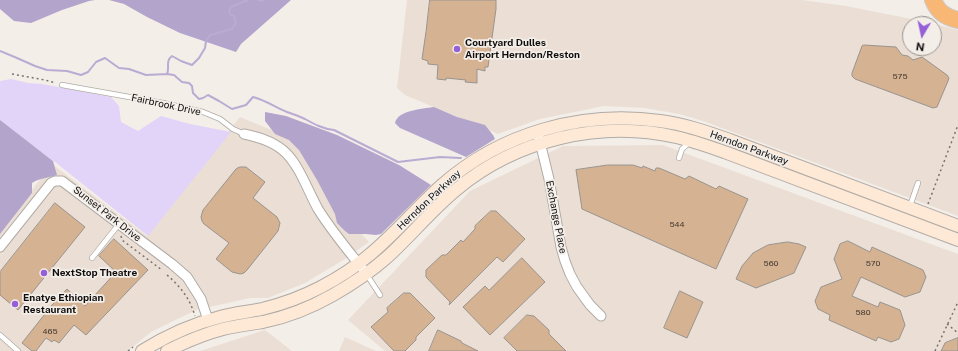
<!DOCTYPE html>
<style>
body{margin:0}
#map{position:relative;width:958px;height:351px;overflow:hidden;background:#f4eee9;font-family:"Public Sans",sans-serif}
canvas{display:block}
.north{position:absolute;left:902px;top:16px;width:40px;height:40px;box-sizing:border-box;background:#f4eee9;border:1px solid #999491;border-radius:50%;rotate:189deg;font-size:11px;font-weight:700;line-height:16px;text-align:center;color:#100e0d}
.north::after{content:'';display:block;margin:auto;width:14px;height:18px;background:#955fd7;clip-path:polygon(50% 0,100% 100%,50% 72%,0 100%)}
</style>
<div id="map">
<canvas width="958" height="351"></canvas>
<div class="north">N</div>
</div>
<script>
const ctx = document.querySelector('canvas').getContext('2d');
ctx.lineJoin = 'round';
function fillPath(path, color) { ctx.fillStyle = color; ctx.fill(path, 'evenodd'); }
function strokePath(path, color, width, dash) { ctx.strokeStyle = color; ctx.lineWidth = width; ctx.lineCap = dash ? 'butt' : 'round'; ctx.setLineDash(dash || []); ctx.stroke(path); }
function label(font, color, halo, rows, align = 'center') {
  ctx.font = font + ' "Public Sans",sans-serif'; ctx.lineWidth = 3.5; ctx.setLineDash([]); ctx.textBaseline = 'middle'; ctx.strokeStyle = halo; ctx.fillStyle = color; for (const [text, x, y, turn = 0] of rows) {
    ctx.save(); ctx.translate(x, y); ctx.rotate((+turn || 0) * Math.PI / 180); ctx.textAlign = isNaN(turn) ? turn : align; if (halo) ctx.strokeText(text, 0, 0); ctx.fillText(text, 0, 0); ctx.restore();
  }
}
const built = new Path2D(`
 M407,0H802L846,6L927,22L958,30V216L703,121L679,114L644,108L604,106L540,119L498,134L405,95L397,88ZM910,24H934V48H910Z
 M240,117L301,142L340,210L369,242L345,259L305,283L268,298H250L196,310L151,332L128,351H0V232L52,164L147,236Z
 M663,145L958,254V351H385L348,320L470,191L563,146Z
 M265,330L292,351H200Z
 M345,337L376,351H339Z`);
const green = new Path2D(`
 M11,79L28,83L42,84L111,97L119,106L121,122L138,131L161,116L190,124L231,132L148,236L55,162L0,121V81Z`);
const forest = new Path2D(`
 M0,0H95L89,1L62,10L31,23L14,21L0,9Z
 M109,0H291L241,44L236,52L180,33L147,17L124,4Z
 M434,107L457,117L485,125L493,135L495,139L466,157L400,128L395,123C398,110 422,109 434,107Z
 M265,112L286,116L337,135L399,165L431,185L381,234L376,235L366,234H349L345,231L337,223L335,214L317,180L299,150L289,140L275,134L265,121Z
 M0,120L53,161L57,175C48,178 40,178 32,183V193L0,234Z`);
const stream = new Path2D(`
 M258,0L261,1L264,0
 M0,51L17,58L35,66L47,70L67,71L81,75L88,72L96,62L105,58L119,68L129,69L146,75L167,74L174,75L182,82L189,83L192,86L193,93L199,99L203,98L208,95L219,101L232,109L246,105L253,97C265,100 275,107 287,112C293,114 299,116 305,119C314,124 323,129 334,130L398,162L440,157L461,158
 M167,74C170,68 165,61 172,56L181,61L192,65L199,58L205,48L206,41L210,35L232,29L236,23L234,16L230,14L229,11L231,7L248,0`);
const building = new Path2D(`
 M430,0H496V9L488,67H485V71L477,69V83L465,82L466,80L446,78V80L437,79L438,65L428,64V61L422,59L426,32Z
 M864,45L896,47L902,55L908,56L913,60L922,57L947,75L949,78L948,81L937,107L933,108L855,79L852,76V73L862,46Z
 M608,165H633L642,168L643,166L655,171L656,168H659L685,179L689,176L716,189L719,186L748,199L716,269L582,209L576,170Z
 M240,167H246L265,182L253,198L277,217L280,223L278,231L247,270L244,273L240,274L232,272L216,259L229,243L204,224L202,221L201,217L203,210L236,169Z
 M55,203L85,227L18,310L0,295V272Z
 M491,211H496L525,239L503,262L497,257L449,305L450,302L426,277V270L442,255H446L461,240L463,242L475,229V226Z
 M114,239L148,270L86,335L74,325L59,343L54,340L52,342L46,338L36,351H32L22,343L52,305L67,289L85,306L116,272L99,256Z
 M848,241L870,252L872,247L923,270L926,277L920,292L905,297L861,277L852,296L878,307L880,302L900,310L905,325L899,339L891,342L878,337L876,341L829,320L830,315L818,309L815,301L821,287L842,279L834,259L840,244Z
 M788,242L799,244L806,247L794,273L756,288L736,279L742,266L753,253L764,247L768,245Z
 M522,258L545,282L490,335L463,307L485,286L489,290Z
 M680,291L703,302L687,338L664,328Z
 M404,293H410L435,318L416,337V340L405,351H394L371,327L388,312L387,308Z
 M527,315L534,316L549,330V334L566,351H517L504,338Z
 M438,330L461,341L462,343L478,351H429Z
 M958,338V351H941L945,343Z`);
const path = new Path2D(`
 M12,74L45,80L56,83
 M928,204L958,125
 M121,236L122,240L162,270
 M167,275C181,287 190,299 195,316
 M947,324L958,333
 M128,351L133,347
 M935,351L958,302`);
const lane = new Path2D(`
 M62,85L163,103L203,112L220,119L233,129L244,134
 M679,158L682,149L690,142
 M910,206L918,183
 M92,258L119,224
 M367,275L380,295
 M0,335L18,351`);
const street = new Path2D(`
 M244,134C259,137 275,142 286,153C300,167 308,191 318,209C331,230 347,249 362,268
 M539,138L549,179L561,247L565,261L570,274L577,287L590,305L601,316
 M0,247L51,183L55,181H62L172,264L187,277L201,299L208,320`);
const secondary = new Path2D(`
 M142,351C166,336 192,324 220,317C234,313 248,312 262,309C283,304 302,297 321,287C338,278 354,268 368,256C394,235 416,208 442,185C501,133 582,110 660,121C684,124 707,132 730,140L958,226
 M167,351C185,342 204,334 223,329C236,326 250,324 263,322C287,317 312,307 333,295C352,284 369,273 385,259C410,237 431,210 457,189C517,139 601,120 676,137C694,141 710,147 727,153L958,240`);
const highway = new Path2D(`
 M933,0C938,12 945,17 958,20`);
const markers = [
 [457,49,4,"#955fd7"],
 [44,273,4,"#955fd7"],
 [15,304,4,"#955fd7"]
];
const numberNames = [
 ["575",900,77],
 ["544",677,225],
 ["560",771,264],
 ["570",873,264],
 ["580",863,313],
 ["465",50,332]
];
const poiNames = [
 ["Courtyard Dulles",465,43],
 ["Airport Herndon/Reston",465,55],
 ["NextStop Theatre",52,273],
 ["Enatye Ethiopian",23,298],
 ["Restaurant",23,310]
];
const streetNames = [
 ["Fairbrook Drive",166,105,12],
 ["Herndon Parkway",749,148,20],
 ["Herndon Parkway",429,200,-43],
 ["Sunset Park Drive",107,214,38],
 ["Exchange Place",556,217,79]
];
fillPath(built, '#ebdfd5');
fillPath(green, '#e2d4f9');
fillPath(forest, '#b3a4cc');
strokePath(stream, '#baabd3', 2);
fillPath(building, '#d4b292');
strokePath(building, '#999490', 1);
strokePath(lane, '#b0aba6', 6);
strokePath(street, '#b0aba6', 11);
strokePath(secondary, '#b0aba6', 14);
strokePath(highway, '#cacaca', 18);
strokePath(path, '#787471', 1.5, [2, 3]);
strokePath(lane, '#fff', 4.5);
strokePath(street, '#fff', 9);
strokePath(secondary, '#fde9d6', 12);
strokePath(highway, '#f9b776', 16);
for (const [x, y, r, color] of markers) { const dot = new Path2D(); dot.arc(x, y, r, 0, 2 * Math.PI); ctx.fillStyle = color; ctx.fill(dot); strokePath(dot, '#f4eee9', 1.5); }
label('8px', '#41372e', null, numberNames);
label('bold 10px', '#100e0d', '#f4eee9', poiNames, 'left');
label('10px', '#100e0d', '#f4eee9', streetNames);
</script>
